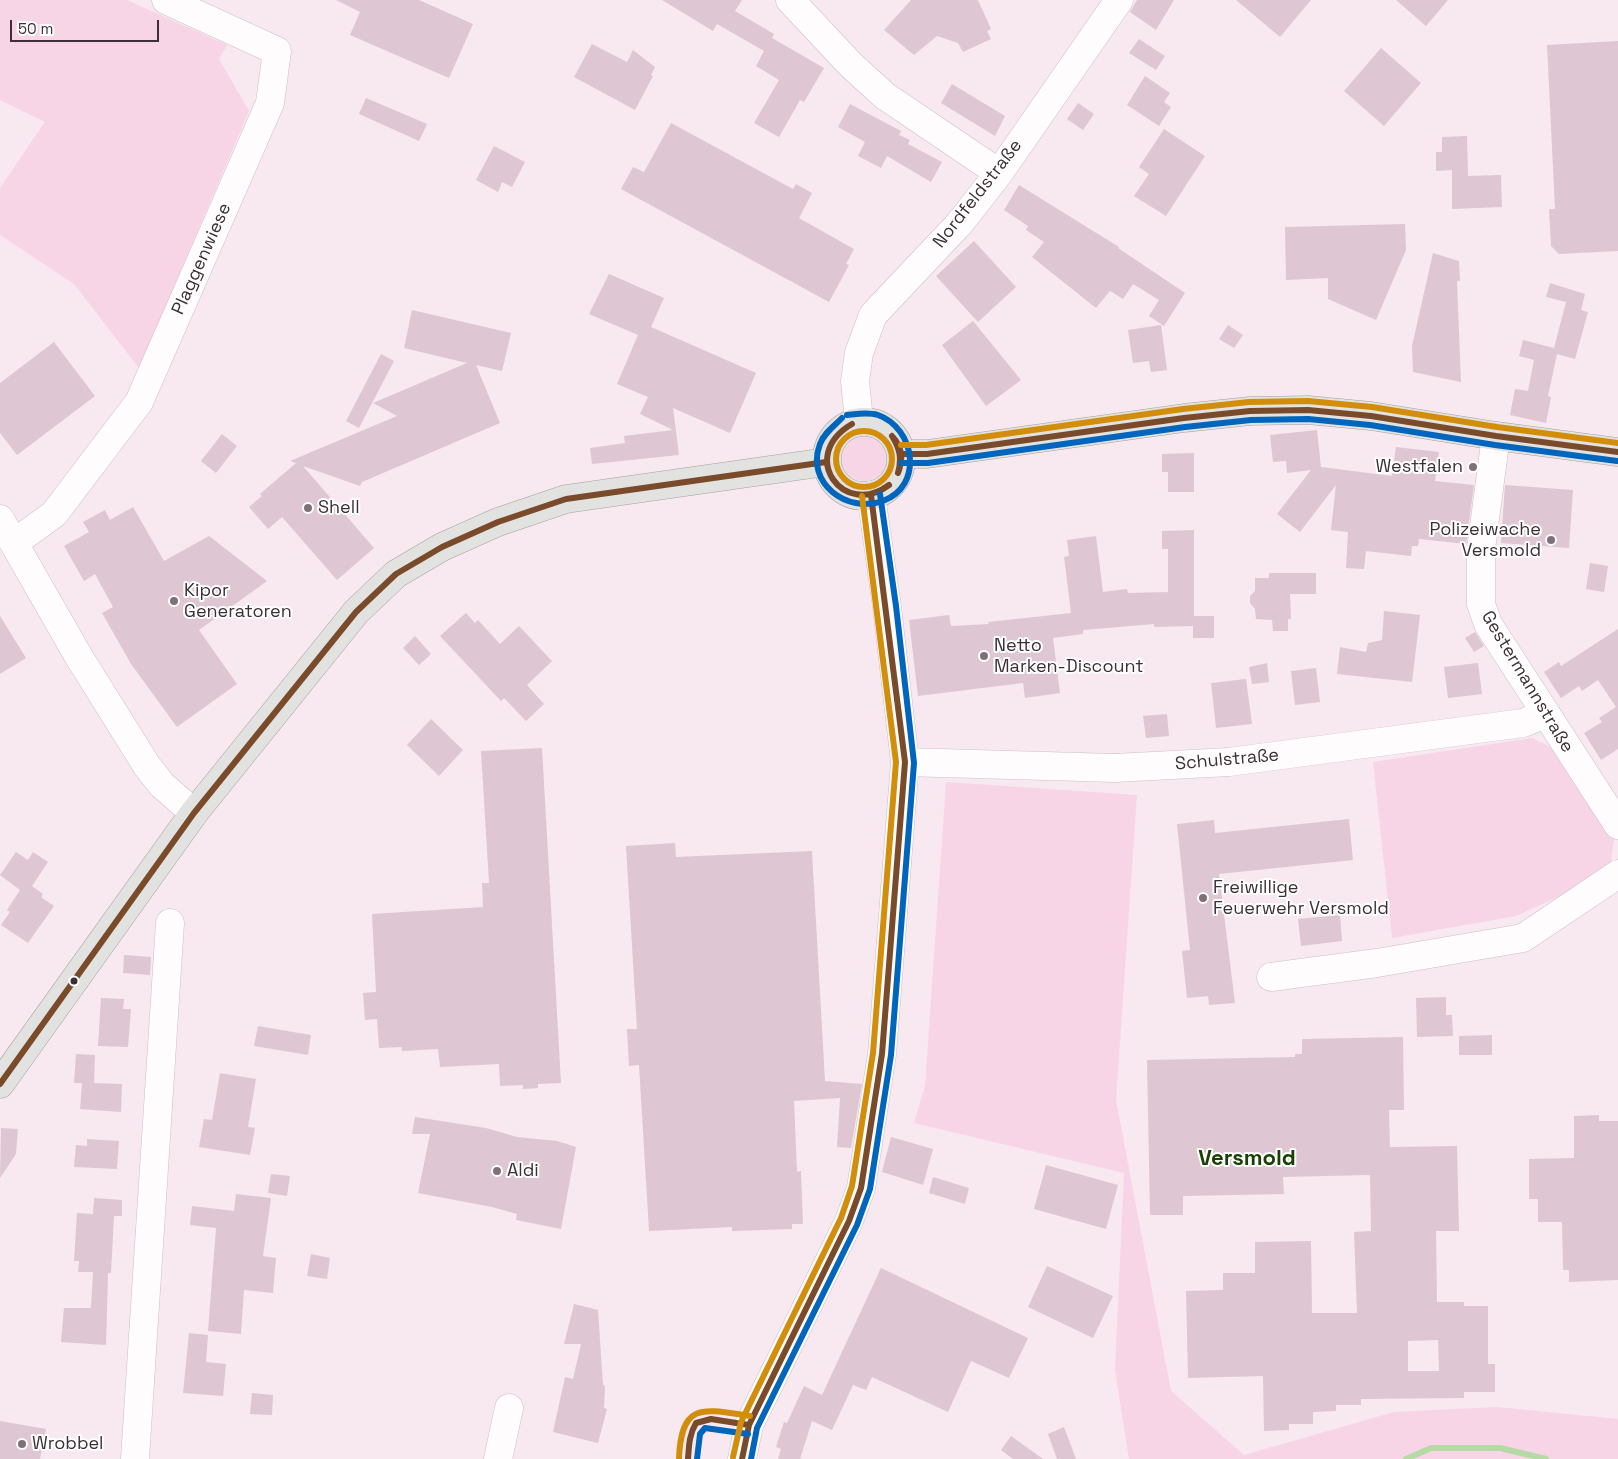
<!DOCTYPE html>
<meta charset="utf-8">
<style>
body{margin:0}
#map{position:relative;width:1618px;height:1459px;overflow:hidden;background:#f8e8f0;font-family:"Space Grotesk",sans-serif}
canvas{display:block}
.scale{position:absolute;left:10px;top:20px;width:149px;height:22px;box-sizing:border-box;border:2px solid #3c2f36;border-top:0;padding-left:6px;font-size:15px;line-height:18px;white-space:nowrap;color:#3c2f36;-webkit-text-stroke:4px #fff;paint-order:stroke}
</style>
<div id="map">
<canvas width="1618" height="1459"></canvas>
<div class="scale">50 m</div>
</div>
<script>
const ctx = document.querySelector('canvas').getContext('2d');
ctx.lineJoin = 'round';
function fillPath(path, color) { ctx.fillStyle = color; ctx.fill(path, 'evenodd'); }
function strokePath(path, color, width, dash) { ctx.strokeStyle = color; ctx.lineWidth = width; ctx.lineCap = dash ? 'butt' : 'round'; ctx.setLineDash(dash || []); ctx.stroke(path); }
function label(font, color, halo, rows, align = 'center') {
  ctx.font = font + ' "Space Grotesk",sans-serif'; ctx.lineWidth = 4; ctx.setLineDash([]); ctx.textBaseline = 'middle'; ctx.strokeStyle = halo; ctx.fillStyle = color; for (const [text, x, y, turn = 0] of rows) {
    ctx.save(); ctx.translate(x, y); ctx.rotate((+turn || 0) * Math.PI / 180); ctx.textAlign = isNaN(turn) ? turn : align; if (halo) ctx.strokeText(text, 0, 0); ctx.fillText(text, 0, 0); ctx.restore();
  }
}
const green = new Path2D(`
 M0,0H127L227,45L219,59L249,111L139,368L74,284L0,235V188L45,122L0,100Z
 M842 459a22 22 0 1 1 44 0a22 22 0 1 1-44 0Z
 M1532,738L1554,749L1614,839L1611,862L1560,896L1516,916L1392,938L1373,762Z
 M946,782L1137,795L1116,1100L1171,1391L1244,1455L1394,1412L1497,1407L1618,1419V1459H1129L1115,1370L1124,1173L914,1123L925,1086Z`);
const stream = new Path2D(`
 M1406,1459L1431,1448H1500L1546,1459`);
const building = new Path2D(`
 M336,0H419L473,24L449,78L350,35L360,12Z
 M662,0H742L735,11L774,34L772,38L824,68L804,102L800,100L779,137L754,123L779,80L756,66L764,51L717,24L713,31Z
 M911,0H978L991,29L987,31L991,39L963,52L958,43L937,36L914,55L884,30Z
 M1137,0H1174L1156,30L1130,12Z
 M1236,0H1311L1280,37Z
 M1396,0H1448L1426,26Z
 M1139,39L1165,56L1156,70L1129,53Z
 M1618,41V251L1559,254L1551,246L1549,209H1555L1547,45Z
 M592,44L627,62L633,50L655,67L651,75L653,76L635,110L574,77Z
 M1381,48L1421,83L1384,126L1344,91Z
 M1145,76L1170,93L1164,102L1171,107L1159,126L1127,105Z
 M952,84L1005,116L995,136L941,103Z
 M366,98L427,124L419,141L359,114Z
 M1078,103L1094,114L1083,130L1067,119Z
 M850,104L901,131L899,135L910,140L908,144L942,162L931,182L887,156L881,168L858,156L865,142L838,127Z
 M671,123L793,189L796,184L812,193L799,218L854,249L846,264L849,265L829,302L621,189L633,167L644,172Z
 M1164,129L1205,156L1166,216L1134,196L1149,174L1139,167Z
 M1467,136L1468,176L1501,175L1502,207L1452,209V170L1436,171V152H1442V137Z
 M494,146L525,162L512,187L502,182L498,192L476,180Z
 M1019,185L1119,247L1118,248L1185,293L1164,326L1149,316L1159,300L1133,284L1123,299L1110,291L1096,308L1032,257L1044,242L1026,230L1028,226L1004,210Z
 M1405,224L1406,250L1376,320L1328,299V278L1286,280L1285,227Z
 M974,241L1016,287L978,322L936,276Z
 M1433,253L1459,261L1460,281H1457L1461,382L1413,372L1412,346Z
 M609,274L664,298L651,327L756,373L730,433L673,408L679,455L592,464L590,448L625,443L624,436L673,430L640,414L648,397L617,384L638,335L589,314Z
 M1550,283L1585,294L1581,310L1588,312L1575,359L1557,354L1548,396L1551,397L1546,423L1510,415L1515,389L1528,391L1534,360L1519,356L1523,340L1554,348L1566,302L1546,297Z
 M412,310L511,333L502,371L476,365L500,423L362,482L360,486L303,466L374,548L337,580L282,517L268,529L249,507L262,496L260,494L296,463L290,461L397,416L373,403L467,363L404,348Z
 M973,321L1021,380L986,406L942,345Z
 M1161,325L1167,370L1151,372L1149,361L1133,363L1128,330Z
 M1228,325L1243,335L1234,348L1219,339Z
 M54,342L95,396L17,455L0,433V383Z
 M381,354L394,361L359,428L346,421Z
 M1317,430L1321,467L1392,476L1396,447L1439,452L1435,481L1474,485L1466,544L1419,539L1418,546H1412L1411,556L1366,551L1364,569L1346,568L1348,532L1331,530L1336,485L1300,532L1277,514L1311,470L1287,473L1286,461L1273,462L1270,435Z
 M222,434L237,446L216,473L201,461Z
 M1194,453V492H1168V472H1162V454Z
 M1505,485L1573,490L1569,548L1501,543Z
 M133,507L164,561L209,536L267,581L199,630L237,684L177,727L131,664L102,613L113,607L95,574L84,581L64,546L89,532L83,522L105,510L110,520Z
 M1194,530V616H1214V638H1193V626L1154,627V624L1083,630V634L1053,638L1060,693L1025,698L1023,683L918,696L909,620L949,615L951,626L989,624L988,622L1071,613L1064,557L1069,556L1067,540L1096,536L1103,592L1127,589L1128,593L1168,592V549H1162V531Z
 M1590,563L1608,566L1604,592L1586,589Z
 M1269,573H1316V594H1290L1291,619H1288V631H1273L1272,620L1256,619L1255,609L1250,603V596L1255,591V578H1269Z
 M1384,611L1420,615L1412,682L1337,674L1340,647L1366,652L1368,643L1382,640Z
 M466,613L475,623L478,620L500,644L519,626L552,661L527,685L544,704L526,721L504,698L501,701L440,636Z
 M0,616L26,658L0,674Z
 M1618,629V749L1601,760L1584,733L1602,722L1599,718L1616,707L1598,680L1582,691L1579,686L1561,698L1544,672L1559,662L1561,666Z
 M1475,632L1484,646L1474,652L1465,638Z
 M415,636L431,654L419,665L403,648Z
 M1267,663L1269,682L1252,684L1249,667Z
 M1478,663L1482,694L1448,698L1444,667Z
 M1316,668L1320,702L1295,705L1291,671Z
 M1246,679L1252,724L1216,728L1211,683Z
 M1167,714L1169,736L1146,738L1143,716Z
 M431,719L463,750L439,776L407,745Z
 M542,748L561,1083L538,1084V1088L523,1089V1085L500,1086L499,1064L440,1067L438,1049L402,1051V1047L379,1048L377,1019L365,1020L363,993L376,992L372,914L483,907L482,883H489L481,751Z
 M1349,819L1353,860L1219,874L1235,1003L1209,1005L1208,996L1187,998L1182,951L1190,950L1177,824L1214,820L1215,833Z
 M675,843L676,857L812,851L825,1081L862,1084L851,1148L837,1147L840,1098L794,1101L797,1172L801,1171L803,1224H792V1229L732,1231V1227L649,1231L639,1065L629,1066L627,1029H637L626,846Z
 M16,852L28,860L33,852L48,862L32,886L43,894L41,897L54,906L28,943L1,925L10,912L7,910L20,890L0,875Z
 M1340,915L1342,941L1301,946L1298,919Z
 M124,955L151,957L150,975L123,973Z
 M1446,997V1015H1452L1453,1036L1417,1037L1416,998Z
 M101,998L124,999L123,1009H131L128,1047L98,1046Z
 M258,1026L311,1035L308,1055L254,1046Z
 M1492,1035V1055H1459V1036Z
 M1403,1037L1404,1110H1389L1390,1147L1457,1146L1459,1231H1436L1437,1302H1464V1306H1488V1364H1495V1392H1464V1398L1361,1399V1405H1336V1411L1313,1412V1424H1289V1430L1264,1431L1263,1376L1188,1378L1186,1291L1223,1290V1273H1255V1242L1311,1241L1312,1313H1357L1354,1232L1371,1231L1370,1175L1283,1177L1284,1194L1183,1196V1215H1150L1147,1060L1295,1057V1054H1302V1039ZM1438,1340L1439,1371H1408V1341Z
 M76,1054L95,1055L94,1083L122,1084L121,1112L80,1109L82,1083H74Z
 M220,1073L256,1079L248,1127L255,1128L250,1155L199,1147L204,1119L212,1120Z
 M1599,1115V1121H1618V1280L1569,1282V1270H1563L1562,1222H1538V1199H1529V1159L1574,1158V1116Z
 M415,1117L486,1128L517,1137L557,1141L576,1147L561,1229L516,1220L517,1214L492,1207L418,1193L430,1134H412Z
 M1,1128L18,1129L16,1154L0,1178Z
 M891,1137L933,1149L923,1185L882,1172Z
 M87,1139L119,1141L117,1169L74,1167L76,1145L87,1146Z
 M1046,1165L1118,1185L1106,1229L1034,1209Z
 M271,1174L290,1176L287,1196L268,1193Z
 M933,1177L969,1188L965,1204L929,1193Z
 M236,1194L271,1198L263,1256L276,1258L273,1293L244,1290L241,1334L208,1331L216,1228L190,1225L192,1206L234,1211Z
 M94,1198L122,1200V1216H114L111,1273H108L106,1345L61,1342L64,1308H91L93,1272H78L79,1261H74L77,1213L93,1214Z
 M311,1254L330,1258L327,1279L307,1276Z
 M1047,1266L1113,1296L1093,1338L1028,1307Z
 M881,1268L1028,1338L1009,1378L971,1361L948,1412L872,1377L866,1390L853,1385L832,1430L812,1421L800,1459H778L781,1449L776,1447L784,1422L787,1423L804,1386L822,1395Z
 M574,1304L598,1310L603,1385L605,1386L604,1408L607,1409L598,1443L553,1432L565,1377L573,1379L581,1344H564Z
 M189,1333L208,1335L206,1362L226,1364L223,1396L183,1393Z
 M252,1393L273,1395L272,1415L250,1414Z
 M0,1421L46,1429L40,1459H0Z
 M1064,1427L1076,1459H1057L1048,1434Z
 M1011,1436L1043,1459H1013L1001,1450Z`);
const minor = new Path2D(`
 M790,0L851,65L885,96L999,173
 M859,421L855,381L859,353L873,315L959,224L999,173L1119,0
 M1496,436L1481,549V604L1488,624L1618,825
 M0,519L79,657L147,766L162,785L194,813
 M14,543L54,514L139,402L270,103L277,51L166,0
 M905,762L1115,768L1229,762L1523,723L1545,714
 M1271,977L1377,963L1523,938L1618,874
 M135,1459L170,923
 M498,1459L509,1408
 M742,1459L749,1425L849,1221L861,1188L882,1054L905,762L887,607L871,495`);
const major = new Path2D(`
 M827 459a37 37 0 1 1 74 0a37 37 0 1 1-74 0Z
 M901,454H927L1184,418L1250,411L1308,410L1371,416L1496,436L1618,452
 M0,1084L194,813L356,612L396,574L442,547L498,522L566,499L826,462`);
const bus1 = new Path2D(`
 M852,424C797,456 844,519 889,485
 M892,436C903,447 903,460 898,473
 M892,436C900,449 902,458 898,473
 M901,454H927L1184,418L1250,411L1308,410L1371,416L1496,436L1618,452
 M0,1084L194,813L356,612L396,574L442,547L498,522L566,499L826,462
 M688,1459C689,1446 689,1435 696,1423L711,1419L749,1425
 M742,1459L749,1425L849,1221L861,1188L882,1054L905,762L871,495`);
const bus2 = new Path2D(`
 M842,418C834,426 824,433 820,444C805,483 847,514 883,501C924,486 915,428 878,415C868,412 857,414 847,415
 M901,463H928L1185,427L1251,420L1308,419L1370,425L1495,445L1617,461
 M697,1459L700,1434L705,1428L748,1434
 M751,1459L757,1428L857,1225L870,1189L891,1055L914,763L896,606L880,494`);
const bus3 = new Path2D(`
 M836 459a28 28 0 1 1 56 0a28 28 0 1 1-56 0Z
 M901,445H926L1183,409L1249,402L1308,401L1372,407L1497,427L1618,443
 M733,1457L741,1422L841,1218L852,1186L873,1053L896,762L862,496
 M679,1459C681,1401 704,1409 750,1416`);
const markers = [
 [1473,467,5,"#7e7077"],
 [308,508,5,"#7e7077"],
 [1551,540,5,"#7e7077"],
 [174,601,5,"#7e7077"],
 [984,656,5,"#7e7077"],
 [1203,898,5,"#7e7077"],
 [74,981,4.5,"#3c2f36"],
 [497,1171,5,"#7e7077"],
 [22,1444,5,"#7e7077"]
];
const streetNames = [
 ["Nordfeldstraße",978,194,-52],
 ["Plaggenwiese",202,259,-66],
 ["Gestermannstraße",1527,682,59],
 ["Schulstraße",1227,760,-5]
];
const poiNames = [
 ["Westfalen",1463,467,"right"],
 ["Shell",318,508],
 ["Polizeiwache",1541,530,"right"],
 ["Versmold",1541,551,"right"],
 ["Kipor",184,591],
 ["Generatoren",184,612],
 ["Netto",994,646],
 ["Marken-Discount",994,667],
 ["Freiwillige",1213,888],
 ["Feuerwehr Versmold",1213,909],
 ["Aldi",507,1171],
 ["Wrobbel",32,1444]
];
const districtNames = [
 ["Versmold",1247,1159]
];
fillPath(green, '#f7d5e7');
strokePath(stream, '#b6daa3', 6);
fillPath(building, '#dec6d3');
strokePath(minor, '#cdbfc6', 29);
strokePath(major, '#a4a19e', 29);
strokePath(minor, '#fefcfd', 28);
strokePath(major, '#e2e2e0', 28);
strokePath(bus1, '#7a4b2a', 6);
strokePath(bus2, '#0065bd', 6);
strokePath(bus3, '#d28e0b', 6);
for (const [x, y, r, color] of markers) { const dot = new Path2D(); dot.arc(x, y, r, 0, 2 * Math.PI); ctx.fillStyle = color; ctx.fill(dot); strokePath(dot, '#fff', 2); }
label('18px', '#3c2f36', '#fff', streetNames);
label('18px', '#3c2f36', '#fff', poiNames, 'left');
label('bold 22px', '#194101', '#fff', districtNames);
</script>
